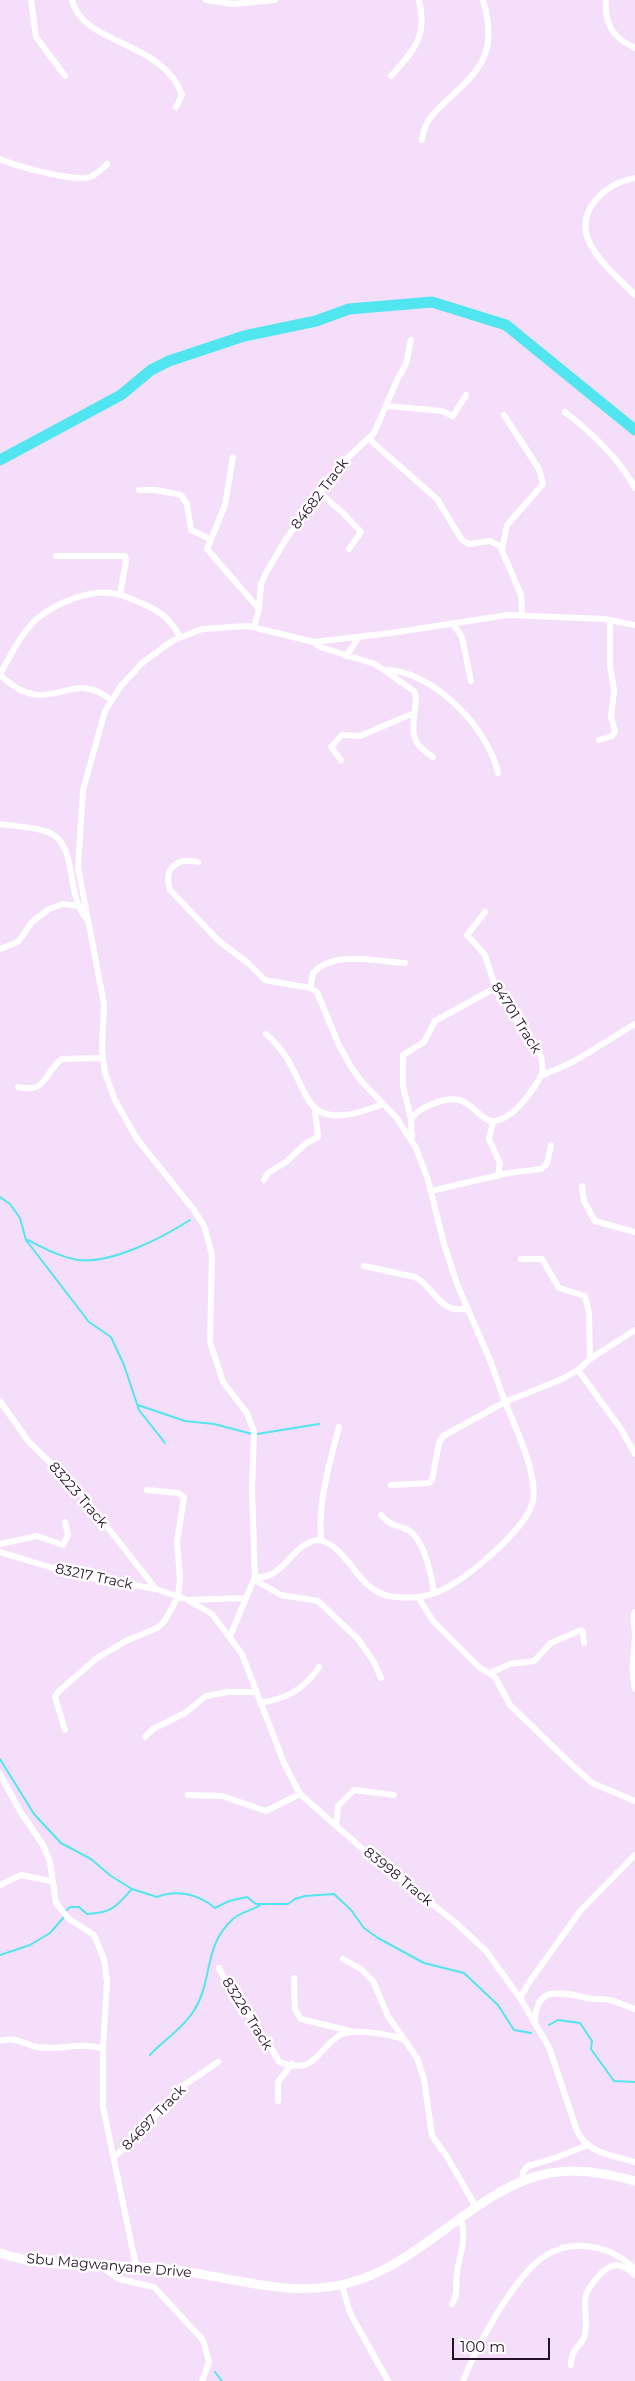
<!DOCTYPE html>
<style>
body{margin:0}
#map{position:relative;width:635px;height:2381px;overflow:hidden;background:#f5defa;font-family:Montserrat,sans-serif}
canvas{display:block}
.scale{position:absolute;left:452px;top:2338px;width:98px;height:22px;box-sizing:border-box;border:2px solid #251029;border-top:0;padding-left:6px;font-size:15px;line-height:18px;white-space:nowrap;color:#251029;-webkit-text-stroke:4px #fff;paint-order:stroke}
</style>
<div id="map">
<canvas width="635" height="2381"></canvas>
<div class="scale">100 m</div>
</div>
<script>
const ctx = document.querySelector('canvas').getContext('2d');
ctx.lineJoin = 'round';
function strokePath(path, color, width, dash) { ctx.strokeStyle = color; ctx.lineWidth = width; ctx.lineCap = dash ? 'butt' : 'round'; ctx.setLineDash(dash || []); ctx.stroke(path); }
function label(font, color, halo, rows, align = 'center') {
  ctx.font = font + ' Montserrat,sans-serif'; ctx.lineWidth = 5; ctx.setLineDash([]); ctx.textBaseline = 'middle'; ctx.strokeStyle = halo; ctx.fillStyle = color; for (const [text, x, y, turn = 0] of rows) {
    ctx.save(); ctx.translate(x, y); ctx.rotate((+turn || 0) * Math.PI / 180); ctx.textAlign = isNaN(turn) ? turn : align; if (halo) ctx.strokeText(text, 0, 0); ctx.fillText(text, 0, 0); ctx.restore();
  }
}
const stream = new Path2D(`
 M0,1197L10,1204L20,1218L26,1240L89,1322L111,1337L124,1365L139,1410L165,1443
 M28,1240C44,1248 60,1257 78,1260C111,1264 162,1238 190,1220
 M138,1405L185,1421L214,1424L252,1434
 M257,1434L319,1424
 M0,1759L34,1814L61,1843L91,1859L111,1876L132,1889
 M65,1912L70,1907H79L87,1914C112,1913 116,1907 132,1889L157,1897C176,1889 199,1894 215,1908L229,1901L247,1897L256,1904H288L295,1899L305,1896L334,1894L351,1910L364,1928L378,1938L424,1963L464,1973L498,2005L514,2030L531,2033
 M0,1955L30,1945L50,1933L64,1917
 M549,2025L558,2020L580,2023L592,2041L591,2049L614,2081L635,2082
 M150,2055C163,2041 183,2028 193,2012C214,1981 202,1947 233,1919C240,1912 252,1911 260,1905
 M215,2372L222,2381`);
const river = new Path2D(`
 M0,460L121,395L151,370L169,361L244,336L316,321L349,309L432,302L506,325L635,430`);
const minor = new Path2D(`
 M31,0L36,37L65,76
 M72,0C81,44 165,42 182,95L176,107
 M206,0L233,4L275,0
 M606,0C604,24 613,38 635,48
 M391,76C414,50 428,36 419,0
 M422,140C424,123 431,116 443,104C480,70 499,54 483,0
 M0,159C17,167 66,179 85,178C94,177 101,170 107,164
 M635,178C619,181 606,188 596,200C564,236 612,271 635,295
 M387,406L442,411L453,416L466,395
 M565,412C592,433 618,457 635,488
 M369,439L437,499L462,540L469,544L490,541L500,546L521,595L522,615
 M233,457L225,505L207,549L259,609
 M139,490H156L181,495L187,504L191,530L210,539
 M320,493L343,513L361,532L349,549
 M502,550L507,525L543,484L539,469L504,415
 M56,556H125L126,561L120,595
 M453,624L462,637L471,681
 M254,627L259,609L261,584L267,571L286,539L340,465L374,433L398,378L406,364L411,340
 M314,642L320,647L375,664L414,691L416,697C415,724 404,740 433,757
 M346,656L359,637
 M384,670C432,669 489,729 498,773
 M0,674C11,655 22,631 39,617C57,603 89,590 111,593C122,594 131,599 141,603C160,611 170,618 180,637
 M0,675C50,723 70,665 111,700
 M599,740L612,736L615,731L611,717L614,690L610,665V620
 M341,760L331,747L342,735L360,736L414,713
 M0,824C16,827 35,826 50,833C79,847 65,897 87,919
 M198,862C178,857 163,867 170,890L219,941L248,963L265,980L310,988L317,992L338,1043L351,1067L362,1082L396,1117L416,1148L428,1180L444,1244L457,1284L490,1360L505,1402L443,1436L439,1443L432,1480L429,1483L391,1485
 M0,949L18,942L32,922L49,909L63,904L79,906
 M310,988L313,973C335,949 377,962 405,963
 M266,1034C318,1078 288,1142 383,1104
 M541,1076L573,1062L635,1024
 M18,1087C48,1094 45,1070 62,1059L103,1058
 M411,1119L403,1086V1055L424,1042L435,1021L495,988
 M493,1122L489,1139L500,1163L498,1176
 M412,1137L411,1119C419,1107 448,1095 462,1101C472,1105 478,1115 488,1120C508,1127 538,1087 543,1070L541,1056L497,992L485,955L467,935L485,912
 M264,1180L268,1173L286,1162L305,1144L318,1137L315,1110
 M582,1186L584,1201L595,1221L635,1232
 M431,1191L508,1173L541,1169L547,1164L551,1145
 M521,1259H542L559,1288L585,1296L589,1313L590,1359
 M364,1266L415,1277C433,1285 440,1316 467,1308
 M578,1370L590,1359L635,1330
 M0,1401L29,1442L79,1491L156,1589
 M381,1515C393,1529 401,1524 411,1532C425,1544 432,1576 434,1593
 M321,1540C318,1501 329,1465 339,1427
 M0,1544L37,1536L63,1545L68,1535L65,1522
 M0,1552L76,1575L156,1589L188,1600L212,1614L242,1654L284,1763L300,1794L366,1852L455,1922L486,1951L520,1998L549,2047L577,2131C587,2153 614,2156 635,2162
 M255,1577C284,1581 293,1540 320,1540C350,1549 356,1588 388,1596C406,1599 424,1598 440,1591C465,1581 529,1527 533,1500C538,1475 515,1426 505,1402L562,1379L578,1370L621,1429L635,1454
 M255,1580L281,1595L318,1601L358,1639L374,1662L381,1678
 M418,1597L433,1621L479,1667L495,1677L510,1705L571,1764L592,1783L635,1801
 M188,1600L246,1598
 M635,1612C632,1620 634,1623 635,1631C635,1651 630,1670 635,1689
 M230,1636L255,1577L252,1491L254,1432L247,1413L223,1382L210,1342L212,1254L204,1226L194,1210L137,1139L115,1100L105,1073L102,1049L104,1004L78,867L83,790L105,711L121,686L142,663L172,641L202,629L248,626L314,642L391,633L508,615L604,619L635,625
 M490,1673L510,1664L534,1661L551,1643L581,1630L583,1632L584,1643
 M260,1703C286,1699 305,1689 319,1667
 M65,1730L55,1697L59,1691L97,1658L126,1641L157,1628L164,1622L178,1597L180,1578L177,1542L184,1497L178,1493L147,1490
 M145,1737L153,1729L185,1713L206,1696L228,1692H256
 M0,1774L20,1811L43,1845L50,1862L56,1903L69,1919L94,1935L104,1959L107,1981L103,2049V2107L136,2266
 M188,1795L222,1796L266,1811L300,1794
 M336,1826L338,1806L354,1790L394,1795
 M0,1885L21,1875L51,1881
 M343,1959L361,1969L373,1981L388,2016L417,2058L424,2079L432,2136L446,2155L476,2207
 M219,1968L230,1989L268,2042L279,2062C316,2076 317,2049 340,2035C353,2028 390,2034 404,2040
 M294,1978L295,2009L301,2019L350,2031
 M520,1998L530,1981L581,1910L635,1855
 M535,2020C537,1984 562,1993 587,1998C595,2000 605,1998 613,2001C621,2003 628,2007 635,2009
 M0,2041C15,2036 23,2044 37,2047C59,2051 81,2041 103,2049
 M278,2101V2082L292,2064
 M115,2156L145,2131L161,2108L183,2086L218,2062
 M522,2180L523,2172L528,2166L555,2158L588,2145
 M100,2266L119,2279L154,2287L203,2340L209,2362L202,2381
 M342,2285L350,2313L388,2381
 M452,2304C459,2293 455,2285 457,2273C460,2250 467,2243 461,2218
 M571,2365C571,2346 582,2348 585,2334C588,2321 583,2307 586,2295C588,2288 593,2283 597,2278C610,2262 620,2261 635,2275
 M463,2381C477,2346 509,2286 538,2261C568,2236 609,2244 635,2269`);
const major = new Path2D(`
 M0,2253C51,2270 105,2264 158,2268C223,2273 286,2301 352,2282C381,2274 405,2258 429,2241C503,2188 539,2153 635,2181`);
const streetNames = [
 ["84682 Track",320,494,-53],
 ["84701 Track",516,1018,58],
 ["83223 Track",78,1495,49],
 ["83217 Track",94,1577,12],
 ["83998 Track",398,1877,39],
 ["83226 Track",247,2014,58],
 ["84697 Track",154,2118,-46],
 ["Sbu Magwanyane Drive",109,2266,5]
];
strokePath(stream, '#51e6ef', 2);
strokePath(river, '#51e6ef', 11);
strokePath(minor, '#fff', 6);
strokePath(major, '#fff', 9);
label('14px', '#251029', '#fff', streetNames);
</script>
